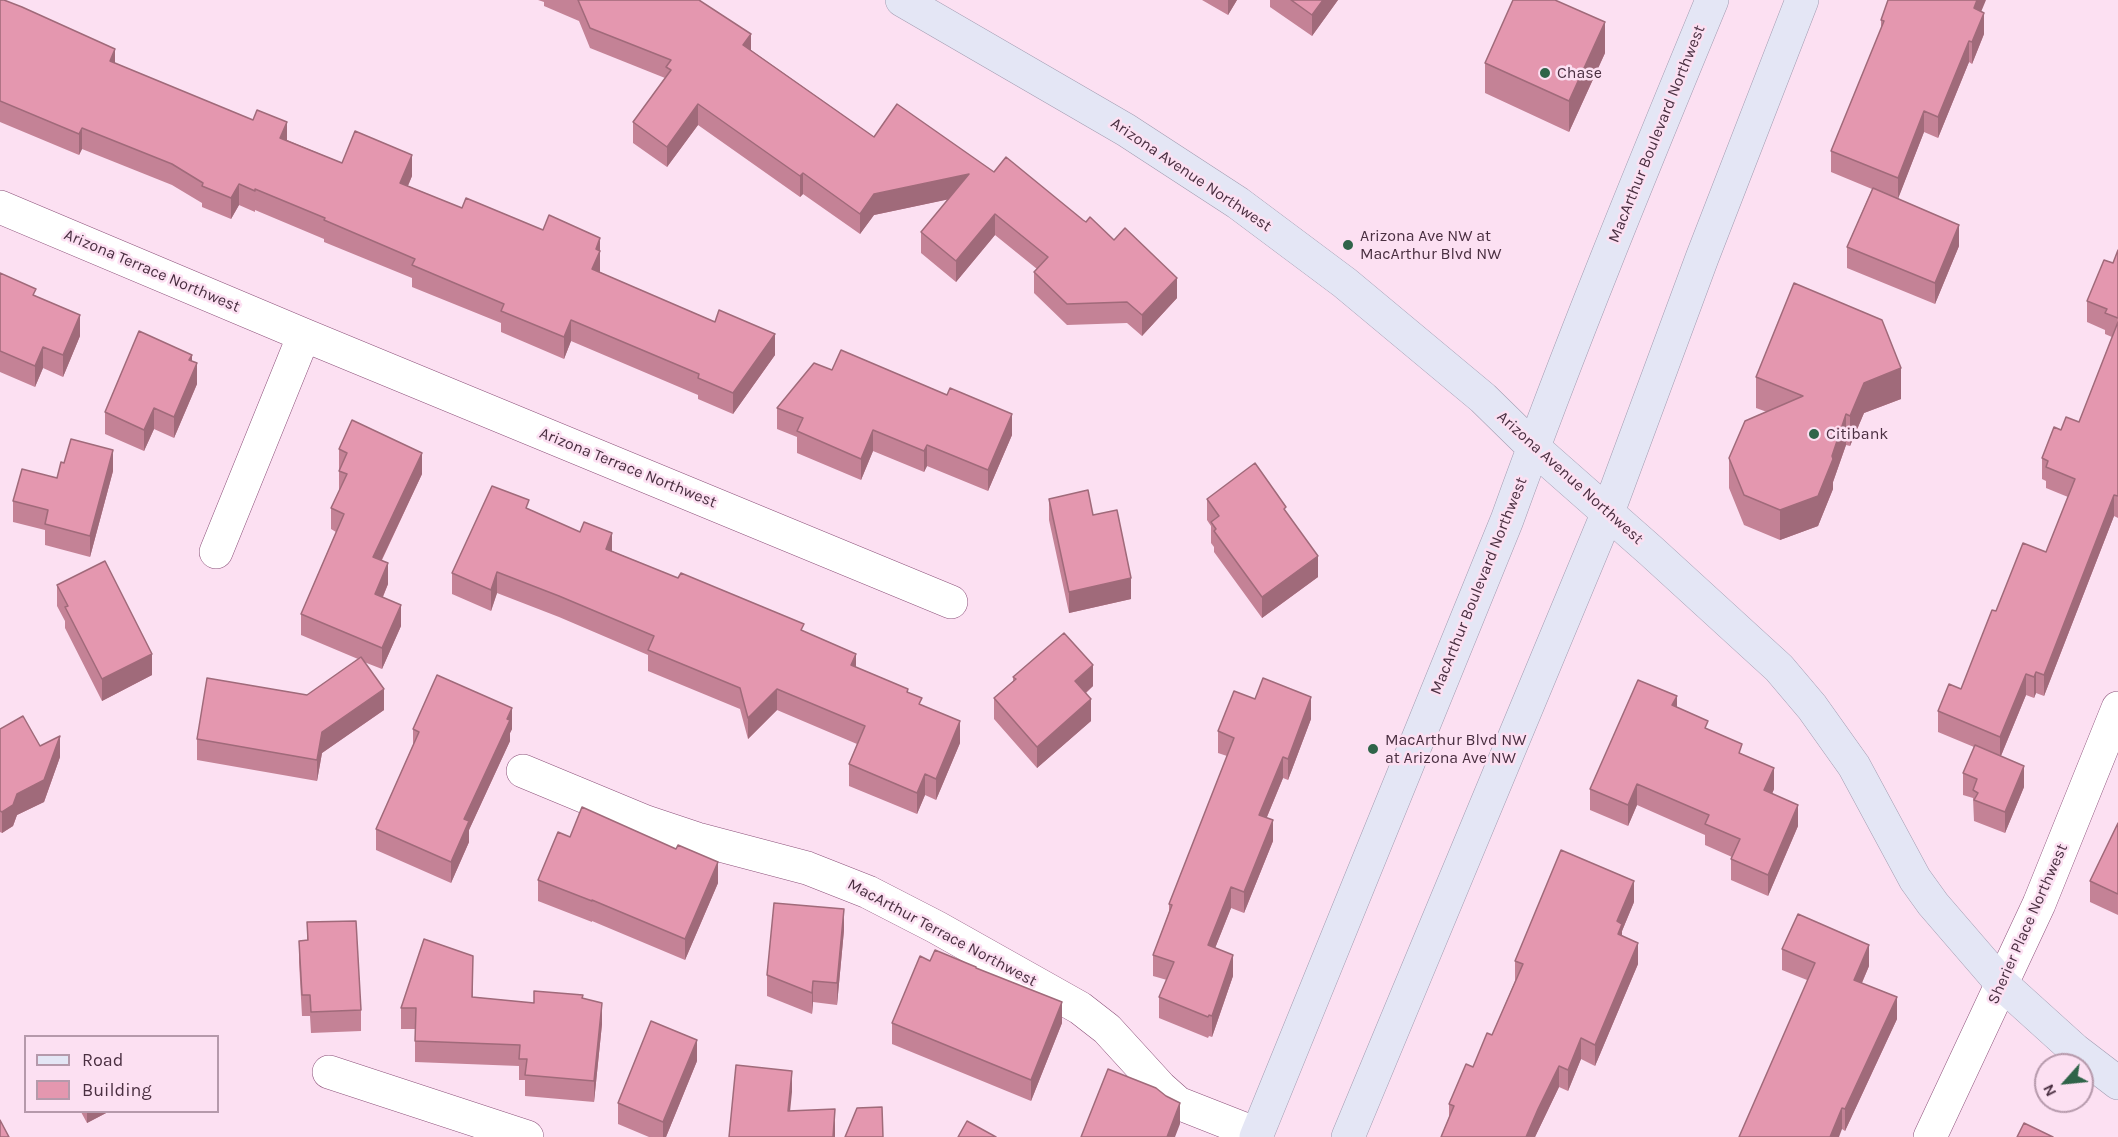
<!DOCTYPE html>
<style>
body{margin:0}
#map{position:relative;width:2118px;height:1137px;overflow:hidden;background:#fce0f2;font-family:Karla,sans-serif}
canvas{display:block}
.legend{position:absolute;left:24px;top:1035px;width:195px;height:78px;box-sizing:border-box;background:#fce0f2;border:2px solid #b599ab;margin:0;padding:8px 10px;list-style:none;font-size:18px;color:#4a2f41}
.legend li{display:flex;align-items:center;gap:12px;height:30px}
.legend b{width:30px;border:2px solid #b599ab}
.north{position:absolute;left:2034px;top:1053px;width:60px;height:60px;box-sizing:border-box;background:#fce0f2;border:2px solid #b599ab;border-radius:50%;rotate:243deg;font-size:16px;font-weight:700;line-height:24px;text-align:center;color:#4a2f41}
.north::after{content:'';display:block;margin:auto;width:21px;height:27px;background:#2f6449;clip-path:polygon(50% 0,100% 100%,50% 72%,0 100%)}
</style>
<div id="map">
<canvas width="2118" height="1137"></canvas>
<ul class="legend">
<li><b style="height:8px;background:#e4e6f5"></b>Road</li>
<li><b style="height:16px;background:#e497af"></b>Building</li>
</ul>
<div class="north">N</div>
</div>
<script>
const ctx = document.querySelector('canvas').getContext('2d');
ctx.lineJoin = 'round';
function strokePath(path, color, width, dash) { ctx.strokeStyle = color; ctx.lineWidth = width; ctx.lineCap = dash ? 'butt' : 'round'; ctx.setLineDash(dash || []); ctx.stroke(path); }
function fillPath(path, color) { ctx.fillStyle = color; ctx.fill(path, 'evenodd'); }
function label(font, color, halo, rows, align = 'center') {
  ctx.font = font + ' Karla,sans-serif'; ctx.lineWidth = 5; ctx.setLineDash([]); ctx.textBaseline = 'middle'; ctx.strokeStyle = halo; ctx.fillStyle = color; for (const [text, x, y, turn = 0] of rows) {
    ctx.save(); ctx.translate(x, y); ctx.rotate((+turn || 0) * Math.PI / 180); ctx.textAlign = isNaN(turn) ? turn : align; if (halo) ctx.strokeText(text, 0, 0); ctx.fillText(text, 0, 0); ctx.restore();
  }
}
const minor = new Path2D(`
 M0,207L304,335L951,602
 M216,552L304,335
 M523,771L646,822L697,839L807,868L868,892L936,927L1080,1008L1107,1029L1160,1087L1178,1103L1257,1134
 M329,1072L527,1137
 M1930,1137L2039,904L2118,708`);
const major = new Path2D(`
 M902,0L1126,130L1238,203L1345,283L1483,398L1533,447L1651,551L1779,668L1812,707L1854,766L1915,879L1933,904L2002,984L2075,1050L2118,1083
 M1256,1137L1507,520C1570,345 1641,172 1712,0
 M1348,1137L1608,512L1702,258L1802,0`);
const wall = new Path2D(`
 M0,0L115,63L287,140L342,163L412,176L408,186L462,208L600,259V272L775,355L733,414L698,399V395L571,341L564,359L501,332V323L412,287V278L324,242V239L255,210V212L239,205L231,219L202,207V203L172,185L82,149L79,155L0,122Z
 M538,0H699L751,50L874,137L1177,298L1142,336L1127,323L1067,325L1034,293V272L1037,269L995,235L956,282L921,253V232L949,199L874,215L860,234L803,194L800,197L698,125L667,167L633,143V122L665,78L590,48L579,21L544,6V2Z
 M1202,0H1237L1228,15Z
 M1270,0H1338L1312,36L1270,7Z
 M1981,12L1984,34L1972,64L1969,62L1938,138L1924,132L1898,198L1959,246L1935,304L1847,268V247L1872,189L1831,172V151L1881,30V20Z
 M1605,53L1569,132L1485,93V63Z
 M2118,250V518L2114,516L2044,696L2036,693L2034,698L2026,695L2001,756L2024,787L2005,833L1974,821L1973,798L1963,795V773L1974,747L1938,732V711L1961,689L1996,611L2046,552L2068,497L2046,488V481L2042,479V458L2061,430L2079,422L2112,337L2105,334V330L2087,322V301L2113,263Z
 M0,273L36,296L80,336L63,377L43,368L35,387L0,372Z
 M192,361L197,384L174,438L154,429L144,451L105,434V412Z
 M832,370L1012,435L988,491L927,466L924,472L873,451L861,480L797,453V437L777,429V408Z
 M1756,377L1901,399L1864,413L1850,446L1846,445L1833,482V489L1818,526L1780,540L1744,525L1729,488V458L1767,412L1756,408Z
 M339,449L422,474L382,560L388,584L383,597L401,626L382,669L364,662L384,710L322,753L317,781L197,760V739L307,695L358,659L301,635V614L336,532L331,529V508L339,491Z
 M113,471L90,557L45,545V530L13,522V501L57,478Z
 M1049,499L1093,515L1131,599L1069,613L1049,520Z
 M1207,499L1286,513L1318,577L1262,618L1214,552V547L1211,543V526L1207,520Z
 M529,510L612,551L804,631L856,667L908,692L960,743L936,800L925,795L917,814L849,786V764L857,744L777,710L748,739L740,709L648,671V655L559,617L497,593L491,611L452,594V573Z
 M57,585L152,675L102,701L65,628V621L57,606Z
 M1013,677L1093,686L1086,693L1091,721L1037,768L994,719V698L1013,681Z
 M1255,699L1311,719L1288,780L1283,778L1267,817L1273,841L1244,913L1231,908L1215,948L1233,976L1212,1037L1209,1036L1208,1038L1159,1018V997L1167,980L1153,976V955L1169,912V904L1227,756L1218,753V731Z
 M1677,707L1742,754L1774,789L1772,794L1798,826L1768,896L1731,880V859L1732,857L1705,845V835L1637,805L1628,826L1590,810V789Z
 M0,729L40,746L60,757L44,802L17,815L13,826L2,833L0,832Z
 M413,729H512L510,733V741L469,830V842L451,883L376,850V829L413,745Z
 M2118,823V915L2090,902V881Z
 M570,837L718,883L685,960L592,921V922L538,901V880Z
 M1634,902L1622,931V935L1638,964L1595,1066L1581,1059L1568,1091L1559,1087L1535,1137H1441L1449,1117V1104L1492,1035L1515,981V961Z
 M307,922L361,1010V1031L311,1033L310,1016H302L299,962V941L307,940Z
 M844,930L837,1005L813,1002L812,1014L767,996V975Z
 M1782,949L1869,966L1862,983L1897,1019L1845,1131L1842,1129L1807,980L1782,970Z
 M930,961L976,969L1062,1023L1031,1101L892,1044V1023Z
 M473,978V997L534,1003L583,998L602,1024L594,1102L525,1096V1080H519V1066L415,1062V1029H401V1008Z
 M697,1061L666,1137H649L618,1124V1103Z
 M81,1112H108L87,1123Z`);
const shadedWall = new Path2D(`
 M1228,0H1237L1228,15Z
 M1323,0H1338L1312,36V15Z
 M1977,0H1986L1974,29V8Z
 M1984,13V34L1972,64V42Z
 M1605,22V53L1569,132V101Z
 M751,34V55L743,45Z
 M1969,41V62L1938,138V117Z
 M115,49V70L110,61Z
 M698,104V125L667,167V147Z
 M1924,111V132L1898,199V178Z
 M287,122V143L280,138Z
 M82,128V149L79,155V134Z
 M412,155V176L400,204V183Z
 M803,173V194L800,197V176Z
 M969,174V195L874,215L860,234V214L874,194Z
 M239,184V205L231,219V198Z
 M995,214V235L956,282V261Z
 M1959,225V246L1935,304V283Z
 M600,238V272L592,269L596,249Z
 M1177,278V298L1142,336V315Z
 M80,315V336L63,377V355Z
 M571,320V341L564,359V337Z
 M775,334V355L733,414V393Z
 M43,347V368L35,387V366Z
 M192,355V375L197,363V384L174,438V417L189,360Z
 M1901,368V399L1864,413L1850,446V416L1864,383Z
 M154,408V429L144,451V430Z
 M1012,414V435L988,491V470Z
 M1846,414V445L1833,482V489L1818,526L1780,540V510L1832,456Z
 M873,430V451L861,480V459Z
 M927,445V466L924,472V451Z
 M113,450V471L90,557V536Z
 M422,453V474L373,578V557Z
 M2114,495V516L2044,696V675Z
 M612,533V554L606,549Z
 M1318,556V577L1262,618V597Z
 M388,563V584L375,615V594Z
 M497,572V593L491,611V590Z
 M1131,578V599L1069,613V592Z
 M401,605V626L382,669V648Z
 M152,654V675L102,701V679Z
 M856,654V675L851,665Z
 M1093,665V686L1075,702V681Z
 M2036,672V693L2034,698V677Z
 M2026,674V695L2000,758V737Z
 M384,689V710L322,753L317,781V760L322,732Z
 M777,689V710L748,739V718Z
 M1677,696V718L1672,705Z
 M1311,697V719L1288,780V759Z
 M1091,699V721L1037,768V747Z
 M512,708V729L510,733V741L469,830V842L451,883V862L464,819Z
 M960,721V743L936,800V779Z
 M60,736V757L44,802L17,815L13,826L2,833V812L17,794Z
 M1283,757V778L1259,836V815Z
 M2024,766V787L2005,833V812Z
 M1774,768V789L1764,812V790Z
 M925,774V795L917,814V793Z
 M1637,784V805L1628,826V805Z
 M1798,805V826L1768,896V875Z
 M1273,820V841L1244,913V892Z
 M718,862V883L685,960V939Z
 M1634,881V902L1622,931V945L1618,955L1617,921Z
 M1231,887V908L1208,966V945Z
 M844,909V930L837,1005V983Z
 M1638,943V964L1595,1066V1045Z
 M1869,945V966L1854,1001V980Z
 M1233,955V976L1212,1037V1016Z
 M813,981V1002L812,1014V993Z
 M1897,997V1019L1845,1131V1109Z
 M1062,1002V1023L1031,1101V1080Z
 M602,1003V1024L594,1102V1081Z
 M1581,1038V1059L1568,1091V1070Z
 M697,1040V1061L666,1137H663V1122Z
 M1559,1066V1087L1535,1137H1526L1538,1109Z
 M792,1071V1092L788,1132V1111Z
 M1180,1103V1124L1175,1137H1167Z
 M1842,1108V1129L1839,1137H1830Z
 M835,1109V1137H833Z
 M87,1112H108L87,1123Z`);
const building = new Path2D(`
 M0,0H4L22,7L115,49L110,61L253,120L257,110L287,122L280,138L342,163L355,131L412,155L400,183L462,208L466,198L543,230L549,215L600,238L596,249L600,251L592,269L715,322L719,310L775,334L733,393L698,378L699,374L571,320L564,337L501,311L504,304L412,265L415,259L324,220L325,218L255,189V191L239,184L231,198L202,186L203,183L172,164L82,128L79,134L0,101Z
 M578,0H699L751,34L743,45L874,137L897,104L994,172L1006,157L1083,220L1086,222L1090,217L1114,240L1125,228L1177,278L1142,315L1127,302L1067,304L1034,272L1048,257L995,214L956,261L921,232L969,174L874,194L860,214L803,173L800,176L698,104L667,147L633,122L671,70L666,67L671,60L590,28Z
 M1291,0H1323L1312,15Z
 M1513,0H1555L1605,22L1569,101L1485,63Z
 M1888,0H1977L1974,8L1984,13L1972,42L1969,41L1938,117L1924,111L1898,178L1831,151L1884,21L1881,20Z
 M1873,188L1959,225L1935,283L1847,247Z
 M2118,250V318L2105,313L2107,309L2087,301L2104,260L2113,263Z
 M0,273L36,289L33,295L80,315L63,355L43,347L35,366L0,351Z
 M1794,283L1882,320L1901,368L1864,383L1850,416L1846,414L1832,456L1833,459L1818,496L1780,510L1744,495L1729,458L1745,421L1803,396L1756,377Z
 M2118,322V496L2114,495L2044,675L2036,672L2034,677L2026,674L2000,737L1938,711L1949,684L1961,689L1992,610L1996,611L2023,543L2046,552L2075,479L2046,467L2048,461L2042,458L2054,427L2061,430L2066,417L2079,422Z
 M139,331L192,355L189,360L197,363L174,417L154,408L144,430L105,412Z
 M841,350L947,395L950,388L1012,414L988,470L927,445L924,451L873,430L861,459L797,431L803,418L777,408L814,363L832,370Z
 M352,420L422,453L373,557L388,563L375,594L401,605L382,648L301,614L344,514L331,508L347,474L339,471L347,453L339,449Z
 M71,439L113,450L90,536L45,524L48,510L13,501L22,469L57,478L61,462L64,463Z
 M1255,463L1286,507L1284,509L1318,556L1262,597L1214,531L1216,529L1211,522L1219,516L1207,499Z
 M492,486L529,500L526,508L580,532L584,522L612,533L606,549L678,578L681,573L804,624L801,630L856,654L851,665L908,689L907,692L922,698L919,704L960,721L936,779L925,774L917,793L849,764L865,726L777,689L748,718L740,688L648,650L654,636L559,596L497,572L491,590L452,573Z
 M1088,490L1093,515L1117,510L1131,578L1069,592L1049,499Z
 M105,561L152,654L102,679L65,607L68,606L57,585Z
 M1064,633L1093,665L1075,681L1091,699L1037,747L994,698L1016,679L1013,677Z
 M361,657L384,689L322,732L317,760L197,739L207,678L307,695Z
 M437,675L512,708L507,719L510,720L464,819L469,821L451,862L376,829L419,732L413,729Z
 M1263,678L1311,697L1288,759L1283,757L1259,815L1273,820L1244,892L1231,887L1208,945L1233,955L1212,1016L1209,1015L1208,1017L1159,997L1174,962L1153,955L1172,905L1169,904L1234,738L1218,731L1234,691L1255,699Z
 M1638,680L1677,696L1672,705L1708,721L1705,728L1742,744L1739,753L1774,768L1764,790L1798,805L1768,875L1731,859L1740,839L1705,824L1709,815L1637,784L1628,805L1590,789Z
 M23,716L40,746L60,736L44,780L17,794L13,805L2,812L0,811V729Z
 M1975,745L2024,766L2005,812L1974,800L1978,793L1973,790L1977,779L1963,773Z
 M582,807L676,849L678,845L718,862L685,939L592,900V901L538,880L558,832L570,837Z
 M2118,823V894L2090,881Z
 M1561,850L1634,881L1617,921L1622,924L1618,934L1638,943L1595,1045L1581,1038L1568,1070L1559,1066L1538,1109L1526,1137H1441L1454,1106L1449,1104L1466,1064L1473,1067L1487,1033L1492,1035L1523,964L1515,961Z
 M774,903L844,909L837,983L813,981L812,993L767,975Z
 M1798,914L1869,945L1854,980L1897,997L1845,1109L1842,1108L1830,1137H1739L1815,963L1782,949Z
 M356,921L361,1010L311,1012L310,995H302L299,941L308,940L307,922Z
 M424,939L473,956L472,997L534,1003V991L583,995L582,998L602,1003L594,1081L525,1075L527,1059H519L520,1045L415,1041L416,1008H401Z
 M935,950L976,967V968L1062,1002L1031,1080L892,1023L920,956L930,961Z
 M651,1021L697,1040L663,1122L618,1103Z
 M736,1065L792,1071L788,1111L835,1109L833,1137H729Z
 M1108,1069L1156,1088L1166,1096L1180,1103L1167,1137H1081Z
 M882,1107L883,1137H845L857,1108Z
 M0,1120L9,1137H0Z
 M967,1121L996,1137H958Z
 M2024,1123L2053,1137H2017Z`);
const markers = [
 [1545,73,6,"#2f6449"],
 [1348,245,6,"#2f6449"],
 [1814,434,6,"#2f6449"],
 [1373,749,6,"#2f6449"]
];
const poiNames = [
 ["Chase",1557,73],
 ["Arizona Ave NW at",1360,236],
 ["MacArthur Blvd NW",1360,254],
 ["Citibank",1826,434],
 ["MacArthur Blvd NW",1385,740],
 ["at Arizona Ave NW",1385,758]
];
const streetNames = [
 ["MacArthur Boulevard Northwest",1657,134,-68],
 ["Arizona Avenue Northwest",1191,175,34],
 ["Arizona Terrace Northwest",152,271,23],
 ["Arizona Terrace Northwest",628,468,22],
 ["Arizona Avenue Northwest",1570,478,42],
 ["MacArthur Boulevard Northwest",1479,586,-68],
 ["Sherier Place Northwest",2028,924,-66],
 ["MacArthur Terrace Northwest",942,933,28]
];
strokePath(minor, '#8c517a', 34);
strokePath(major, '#a29cb1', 34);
strokePath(minor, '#fff', 33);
strokePath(major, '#e4e6f5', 33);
fillPath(wall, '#c48296');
fillPath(shadedWall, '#a06a7a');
fillPath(building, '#e497af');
strokePath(building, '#a06a7a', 1.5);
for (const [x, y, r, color] of markers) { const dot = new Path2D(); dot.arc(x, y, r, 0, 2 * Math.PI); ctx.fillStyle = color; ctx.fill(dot); strokePath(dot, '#fce0f2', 2); }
label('16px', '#4a2f41', '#fce0f2', poiNames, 'left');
label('16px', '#4a2f41', '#fce0f2', streetNames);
</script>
